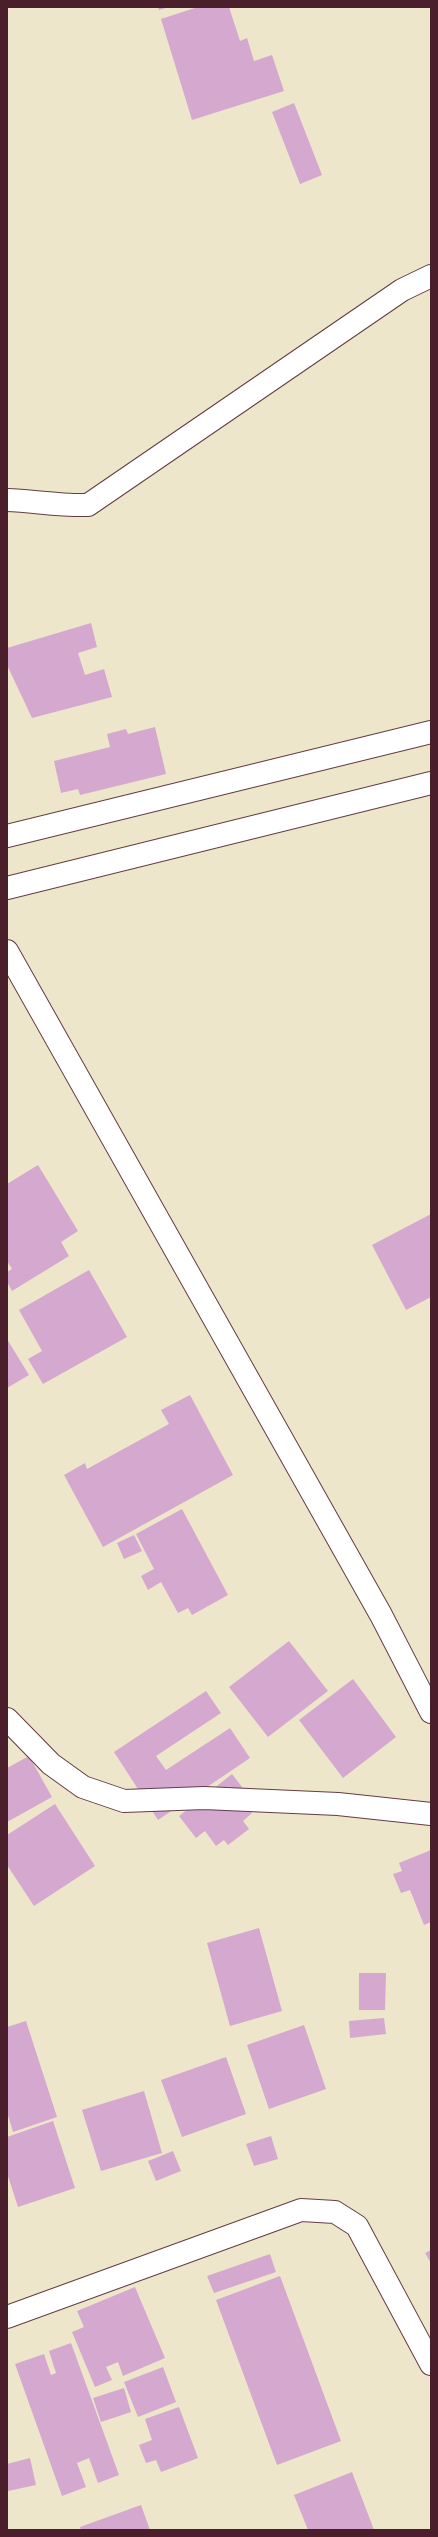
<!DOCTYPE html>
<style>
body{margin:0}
#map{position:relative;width:438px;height:2537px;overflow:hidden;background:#eee6ca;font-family:Itim,sans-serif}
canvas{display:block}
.frame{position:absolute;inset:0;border:8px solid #4a1f2b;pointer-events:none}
</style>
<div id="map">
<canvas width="438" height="2537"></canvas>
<div class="frame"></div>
</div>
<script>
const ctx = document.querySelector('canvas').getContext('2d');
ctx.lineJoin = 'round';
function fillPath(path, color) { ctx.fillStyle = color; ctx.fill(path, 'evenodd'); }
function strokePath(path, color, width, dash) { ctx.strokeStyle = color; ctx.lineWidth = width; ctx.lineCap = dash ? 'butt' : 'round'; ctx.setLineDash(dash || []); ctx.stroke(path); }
const building = new Path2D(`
 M158,7H169L159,10Z
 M198,7H229L240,41L247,38L254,61L272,55L284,91L192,120L161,19Z
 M294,103L322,175L300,184L272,112Z
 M91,623L97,647L78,653L85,675L104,669L112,697L32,718L7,665V648Z
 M155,727L166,774L80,795L78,789L61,793L54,761L110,747L107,734L126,729L128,734Z
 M38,1165L78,1231L61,1242L69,1256L12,1291L7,1282V1272L12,1269L7,1261V1184Z
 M431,1214V1297L406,1310L372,1245Z
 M89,1270L127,1337L43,1384L28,1359L42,1351L19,1310Z
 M7,1339L29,1375L7,1388Z
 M190,1395L233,1475L103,1547L64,1475L85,1463L87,1469L169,1424L161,1410Z
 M182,1509L228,1595L192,1615L188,1608L178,1613L161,1582L148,1590L141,1576L154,1569L136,1534Z
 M134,1535L142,1551L124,1559L117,1543Z
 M289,1641L328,1691L268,1737L229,1687Z
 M353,1679L396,1737L343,1778L299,1720Z
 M206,1691L221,1713L156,1756L166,1770L230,1728L250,1758L158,1820L114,1752Z
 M29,1756L52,1797L7,1822V1768Z
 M232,1774L252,1800L245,1805L252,1813L243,1821L249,1829L228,1845L224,1840L216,1846L205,1831L196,1838L179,1816Z
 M55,1804L95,1866L34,1906L7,1865V1835Z
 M431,1850V1922L424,1925L410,1890L401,1893L393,1874L402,1871L399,1863Z
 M259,1928L282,2011L230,2026L207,1943Z
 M359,1973H386L385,2010H359Z
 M384,2018L386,2034L350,2038L349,2021Z
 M26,2021L57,2117L13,2132L7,2112V2027Z
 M304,2025L326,2089L269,2109L247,2045Z
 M226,2057L246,2114L182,2137L161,2080Z
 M144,2091L162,2153L101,2171L82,2110Z
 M53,2121L75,2188L18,2207L7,2173V2137Z
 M271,2136L278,2159L254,2166L246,2144Z
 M173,2151L181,2171L156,2181L148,2161Z
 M431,2250V2263L425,2253Z
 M270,2254L276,2272L214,2293L207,2276Z
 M280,2276L341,2441L277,2465L216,2300Z
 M135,2287L165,2358L123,2376L118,2362L106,2367L112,2380L95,2387L72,2332L84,2327L77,2311Z
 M71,2343L119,2475L98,2483L89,2458L77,2463L86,2487L62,2496L15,2364L44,2354L51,2375L56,2373L49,2351Z
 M163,2367L176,2402L138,2417L124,2382Z
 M124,2388L131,2412L101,2422L93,2398Z
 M179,2407L198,2458L161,2472L156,2460L146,2463L139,2445L152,2440L145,2419Z
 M30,2458L36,2485L8,2491L7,2464Z
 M352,2472L374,2530H308L294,2495Z
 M141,2505L150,2530H81L80,2527Z`);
const minor = new Path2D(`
 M7,500C34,501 61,506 88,505L402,290L431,276
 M7,836L431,732
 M7,888L431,783
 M7,951L381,1615L431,1712
 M7,1719L51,1764L83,1787L124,1801L204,1798L338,1804L431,1814
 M7,2317L301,2210L335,2212L357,2226L431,2364`);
fillPath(building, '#d4a8cf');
strokePath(minor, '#633d43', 24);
strokePath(minor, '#fff', 22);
</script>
